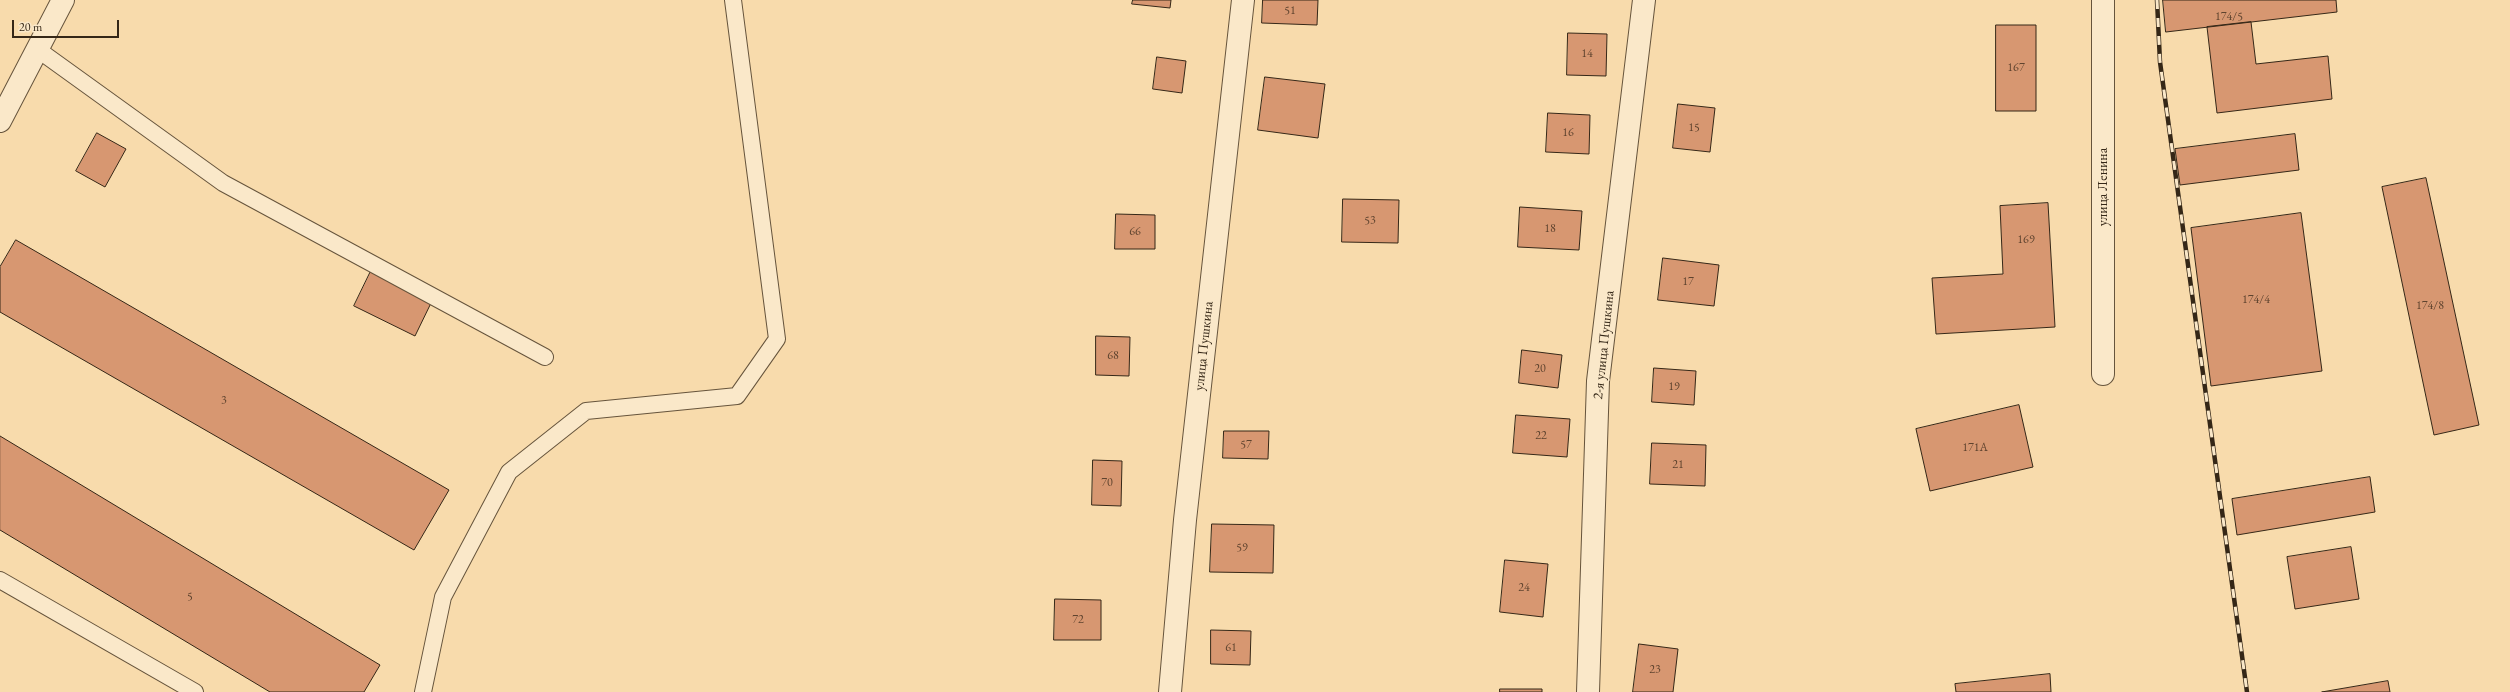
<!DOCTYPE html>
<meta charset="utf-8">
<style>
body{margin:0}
#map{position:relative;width:2510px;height:692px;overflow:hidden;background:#f8dbac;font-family:"EB Garamond",serif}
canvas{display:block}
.scale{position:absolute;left:12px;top:20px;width:107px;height:18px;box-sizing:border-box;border:2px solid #352717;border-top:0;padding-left:5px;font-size:12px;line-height:14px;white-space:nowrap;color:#352717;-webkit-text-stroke:3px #fae8c9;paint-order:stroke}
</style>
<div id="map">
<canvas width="2510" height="692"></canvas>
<div class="scale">20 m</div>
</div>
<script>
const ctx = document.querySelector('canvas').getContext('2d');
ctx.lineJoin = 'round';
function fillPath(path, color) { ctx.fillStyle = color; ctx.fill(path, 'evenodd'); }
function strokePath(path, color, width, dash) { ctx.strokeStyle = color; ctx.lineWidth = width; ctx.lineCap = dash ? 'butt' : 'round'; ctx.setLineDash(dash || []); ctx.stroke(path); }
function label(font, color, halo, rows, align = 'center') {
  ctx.font = font + ' "EB Garamond",serif'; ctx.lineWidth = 3; ctx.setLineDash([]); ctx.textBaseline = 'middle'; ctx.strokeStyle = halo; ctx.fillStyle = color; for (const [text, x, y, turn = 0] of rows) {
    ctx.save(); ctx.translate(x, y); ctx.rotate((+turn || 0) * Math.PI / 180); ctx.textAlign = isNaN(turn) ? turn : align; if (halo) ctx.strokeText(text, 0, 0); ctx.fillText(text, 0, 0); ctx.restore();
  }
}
const building = new Path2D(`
 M1133,0H1171L1170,8L1132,4Z
 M1263,0H1318L1317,25L1262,23Z
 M2163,0H2336L2337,12L2166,32Z
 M2251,22L2256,64L2328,56L2332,99L2217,113L2207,27Z
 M1996,25H2036V111H1996Z
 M1568,33L1607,34L1606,76L1567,75Z
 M1157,57L1186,61L1182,93L1153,89Z
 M1265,77L1325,84L1318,138L1258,130Z
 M1678,104L1715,108L1710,152L1673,148Z
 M1548,113L1590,115L1589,154L1546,152Z
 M97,133L126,149L105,187L76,171Z
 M2295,134L2299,170L2180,185L2175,149Z
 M2426,178L2479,425L2434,435L2382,187Z
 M1343,199L1399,200L1398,243L1342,242Z
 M2048,203L2055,327L1936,334L1932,278L2003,274L2000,206Z
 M1520,207L1582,211L1579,250L1518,247Z
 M2301,213L2322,371L2211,386L2191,228Z
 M1116,214L1155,215V249H1115Z
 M16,240L449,490L414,550L0,312V267Z
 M1663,258L1719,265L1714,306L1658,300Z
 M371,271L432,301L415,336L354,306Z
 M1096,336L1130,337L1129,376L1096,375Z
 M1522,350L1562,355L1558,388L1519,383Z
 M1654,368L1696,371L1694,405L1652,402Z
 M2019,405L2033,467L1930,491L1916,429Z
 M1516,415L1570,419L1567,457L1513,453Z
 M1224,431H1269L1268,459L1223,458Z
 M0,436L380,665L364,692H270L0,530Z
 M1652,443L1706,445L1705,486L1650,484Z
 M1093,460L1122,461L1121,506L1092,505Z
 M2370,477L2375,512L2237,535L2232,499Z
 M1212,524L1274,525L1273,573L1210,572Z
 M2351,547L2359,599L2295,609L2287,557Z
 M1505,560L1548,564L1543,617L1500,612Z
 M1055,599L1101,600V640H1054Z
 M1211,630L1251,631L1250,665L1211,664Z
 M1639,644L1678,649L1673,692H1633Z
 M2050,674L2051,692H1956L1955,684Z
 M2388,681L2390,692H2322Z
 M1500,689H1542V692H1500Z`);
const service = new Path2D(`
 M37,49L223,183L545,357
 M0,580L195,692
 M423,692L443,597L509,472L586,411L737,396L777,339L733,0`);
const minor = new Path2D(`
 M2103,0V374
 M0,121L63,0
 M1170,692L1185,520L1243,0
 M1588,692L1598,381L1644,0`);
const rail = new Path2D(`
 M2157,0L2160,62L2247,692`);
const numberNames = [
 ["51",1290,11],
 ["174/5",2229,17],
 ["14",1587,54],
 ["167",2016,68],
 ["15",1694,128],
 ["16",1568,133],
 ["53",1370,221],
 ["18",1550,229],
 ["66",1135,232],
 ["169",2026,240],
 ["17",1688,282],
 ["174/4",2256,300],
 ["174/8",2430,306],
 ["68",1113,356],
 ["20",1540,369],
 ["19",1674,387],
 ["3",224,401],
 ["22",1541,436],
 ["57",1246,445],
 ["171А",1975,448],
 ["21",1678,465],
 ["70",1107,483],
 ["59",1242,548],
 ["24",1524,588],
 ["5",190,597],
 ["72",1078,620],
 ["61",1231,648],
 ["23",1655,670]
];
const streetNames = [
 ["улица Ленина",2103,187,-90],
 ["2-я улица Пушкина",1604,345,-84],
 ["улица Пушкина",1204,346,-84]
];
fillPath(building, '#d79771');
strokePath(building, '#352717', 1);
strokePath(service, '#66543c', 18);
strokePath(minor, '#66543c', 24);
strokePath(service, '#fae8c9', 16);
strokePath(minor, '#fae8c9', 22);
strokePath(rail, '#352717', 4.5);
strokePath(rail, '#fae8c9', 3, [9]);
label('12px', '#5e432e', null, numberNames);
label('14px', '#352717', '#fae8c9', streetNames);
</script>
